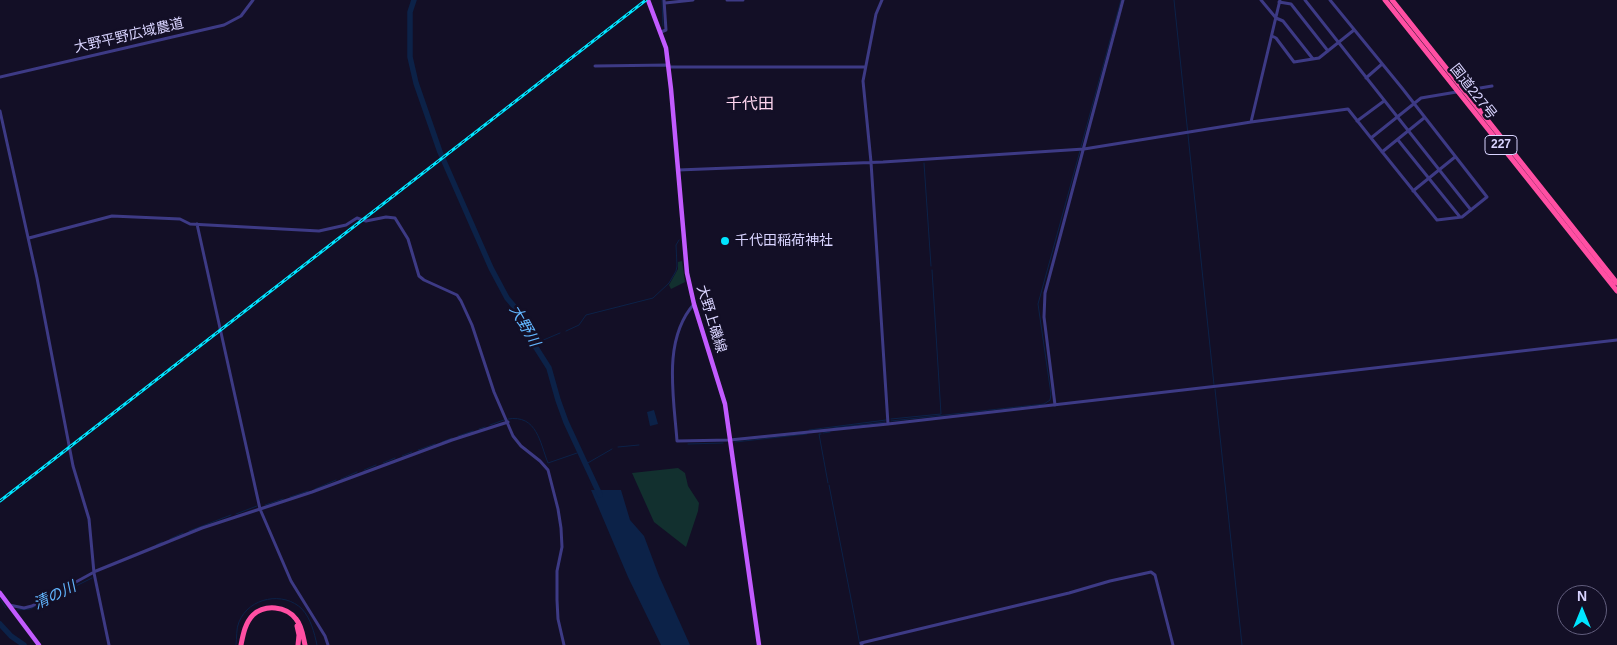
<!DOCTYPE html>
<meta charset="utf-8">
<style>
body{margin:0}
#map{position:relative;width:1617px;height:645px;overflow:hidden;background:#130f26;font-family:Helvetica,sans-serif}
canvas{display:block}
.north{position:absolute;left:1557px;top:585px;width:50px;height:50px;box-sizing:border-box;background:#130f26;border:1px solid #625e7d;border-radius:50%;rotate:0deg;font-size:14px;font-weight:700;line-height:20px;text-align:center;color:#d9d4ff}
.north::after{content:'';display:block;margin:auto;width:18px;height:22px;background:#00e5ff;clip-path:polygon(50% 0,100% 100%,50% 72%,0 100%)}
</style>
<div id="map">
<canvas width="1617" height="645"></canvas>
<div class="north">N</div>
</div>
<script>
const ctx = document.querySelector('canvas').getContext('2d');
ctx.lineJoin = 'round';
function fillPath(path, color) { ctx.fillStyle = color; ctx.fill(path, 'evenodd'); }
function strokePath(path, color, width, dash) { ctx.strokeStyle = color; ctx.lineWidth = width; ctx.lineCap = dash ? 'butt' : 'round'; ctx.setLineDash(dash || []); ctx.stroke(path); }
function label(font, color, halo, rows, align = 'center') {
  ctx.font = font + ' Helvetica,"Noto Sans JP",sans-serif'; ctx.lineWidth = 5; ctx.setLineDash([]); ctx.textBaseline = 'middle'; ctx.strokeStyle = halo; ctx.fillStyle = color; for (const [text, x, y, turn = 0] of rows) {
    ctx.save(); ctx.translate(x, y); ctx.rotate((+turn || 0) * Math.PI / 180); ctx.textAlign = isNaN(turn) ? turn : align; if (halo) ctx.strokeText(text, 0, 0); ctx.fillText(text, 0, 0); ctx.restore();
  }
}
const green = new Path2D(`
 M682,261L685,282L671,289L669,285L678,269V262Z
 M678,468L685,473L688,486L699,503L698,511L686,547L654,522L632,473Z`);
const water = new Path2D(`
 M654,410L658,424L650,426L647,412Z
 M591,490H621L630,520L644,536L659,576L690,645H661L628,577Z`);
const stream = new Path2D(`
 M662,0L663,26
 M1174,0L1214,385
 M1081,147L1121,0
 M924,163L931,266
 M566,331L579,325L586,315L653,298L669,283L676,271L677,266L676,245L679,240
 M534,344L560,333
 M1215,389L1242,645
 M508,419C537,414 540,443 548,463L580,452
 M891,419L941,414L932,270
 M891,421L1044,404L1050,400L1051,394L1038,304L1080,151
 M490,425L504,420
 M833,428L885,422
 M479,429L485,427
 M809,430L886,420
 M823,433L830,432
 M821,434H819L828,483
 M458,436L473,431
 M442,442L452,438
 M735,442L807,434
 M688,444L723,443
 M618,447L639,445
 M418,450L435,444
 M402,456L412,452
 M383,463L395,458
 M586,464L612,449
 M364,470L376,465
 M341,479L357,472
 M829,485L860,645
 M315,489L336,480
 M290,497L308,491
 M265,505L283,499
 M236,514L257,506
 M189,531L231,515
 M170,539L183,533
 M156,545L162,542
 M0,599L6,608
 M17,610L30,609L92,578
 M236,645C237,638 236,628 239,622C249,597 284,591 302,609C311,619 314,632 317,645`);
const river = new Path2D(`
 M414,0L410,12V57L416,83L440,152L491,268L507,298L518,311L535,346L549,368L558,400L566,422L600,495
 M0,624L11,636L24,645`);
const minor = new Path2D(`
 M727,0H743
 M882,0L876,14L863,81L871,162L888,424
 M1261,0L1276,18L1283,21L1313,59
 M1305,0L1471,210
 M1330,0L1402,88L1487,197L1462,217L1437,220L1371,138
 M1279,2L1291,4L1328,51
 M665,3L693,0
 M661,32L666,30L664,0
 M1272,36L1276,38L1294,62L1319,58L1354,30
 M595,66L669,65
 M669,67H865
 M0,77L224,25L241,16L253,0
 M1366,78L1382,64
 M0,111L37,278L73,466L89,519L94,573L109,645
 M1357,121L1384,101
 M1251,122L1348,109L1371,138L1421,98L1492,86
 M1398,140L1460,217
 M1382,152L1424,118
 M678,170L883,162L1084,149L1251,122L1280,0
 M1413,191L1455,157
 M197,224L260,509L291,581L325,636L328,645
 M29,238L112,216L180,219L190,224L319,231L346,225L357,218L366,221L386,217L395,218L408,239L419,276L424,280L457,295L461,301L472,325L494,392L513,436L521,446L540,461L548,470L558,509L561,528L562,547L557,571V600L558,619L564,645
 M694,304C662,340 674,398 677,441L730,440L888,424L1617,340
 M1055,405L1044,317L1045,293L1123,0
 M9,605L24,608L32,606L96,571L202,528L312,492L452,440L508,422
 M862,645L861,643L1069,593L1110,581L1151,572L1155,575L1173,645`);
const major = new Path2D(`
 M648,0L666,48L671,89L687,273L694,304L725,404L759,645
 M0,593L39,645`);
const highway = new Path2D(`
 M1385,0L1617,291
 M1392,0L1617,283
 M297,626L299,635L298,645
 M241,645C243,635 245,623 253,615C265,604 286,606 296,619C302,626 303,636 305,645`);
const rail = new Path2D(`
 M0,501L646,0`);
const markers = [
 [725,241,5,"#00e5ff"]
];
const shields = [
 [1501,145,32]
];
const shieldNames = [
 ["227",1501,145]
];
const streetNames = [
 ["大野平野広域農道",129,36,-13],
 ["国道227号",1473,92,52],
 ["大野上磯線",711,319,73]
];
const poiNames = [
 ["千代田稲荷神社",735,241]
];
const waterNames = [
 ["大野川",524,326,60],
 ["清の川",55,596,-26]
];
const quarterNames = [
 ["千代田",750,105]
];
fillPath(green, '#12302f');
fillPath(water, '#0c2248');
strokePath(stream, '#0c2248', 1);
strokePath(river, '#0c2248', 5.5);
strokePath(minor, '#3d3a85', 3);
strokePath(major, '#c25bff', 4.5);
strokePath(highway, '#ff4fa3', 5);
strokePath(rail, '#00e5ff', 3);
strokePath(rail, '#130f26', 1, [4]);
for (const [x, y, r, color] of markers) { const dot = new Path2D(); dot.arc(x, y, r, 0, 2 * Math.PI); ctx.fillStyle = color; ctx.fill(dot); strokePath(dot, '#130f26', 2); }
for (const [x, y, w] of shields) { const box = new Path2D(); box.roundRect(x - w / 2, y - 9.5, w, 19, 4); ctx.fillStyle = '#130f26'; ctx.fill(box); strokePath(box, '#d9d4ff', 1); }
label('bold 12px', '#d9d4ff', null, shieldNames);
label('14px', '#d9d4ff', '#130f26', streetNames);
label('14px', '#d9d4ff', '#130f26', poiNames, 'left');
label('italic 15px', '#62b6ff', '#130f26', waterNames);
label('16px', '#ffd6f0', '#130f26', quarterNames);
</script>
